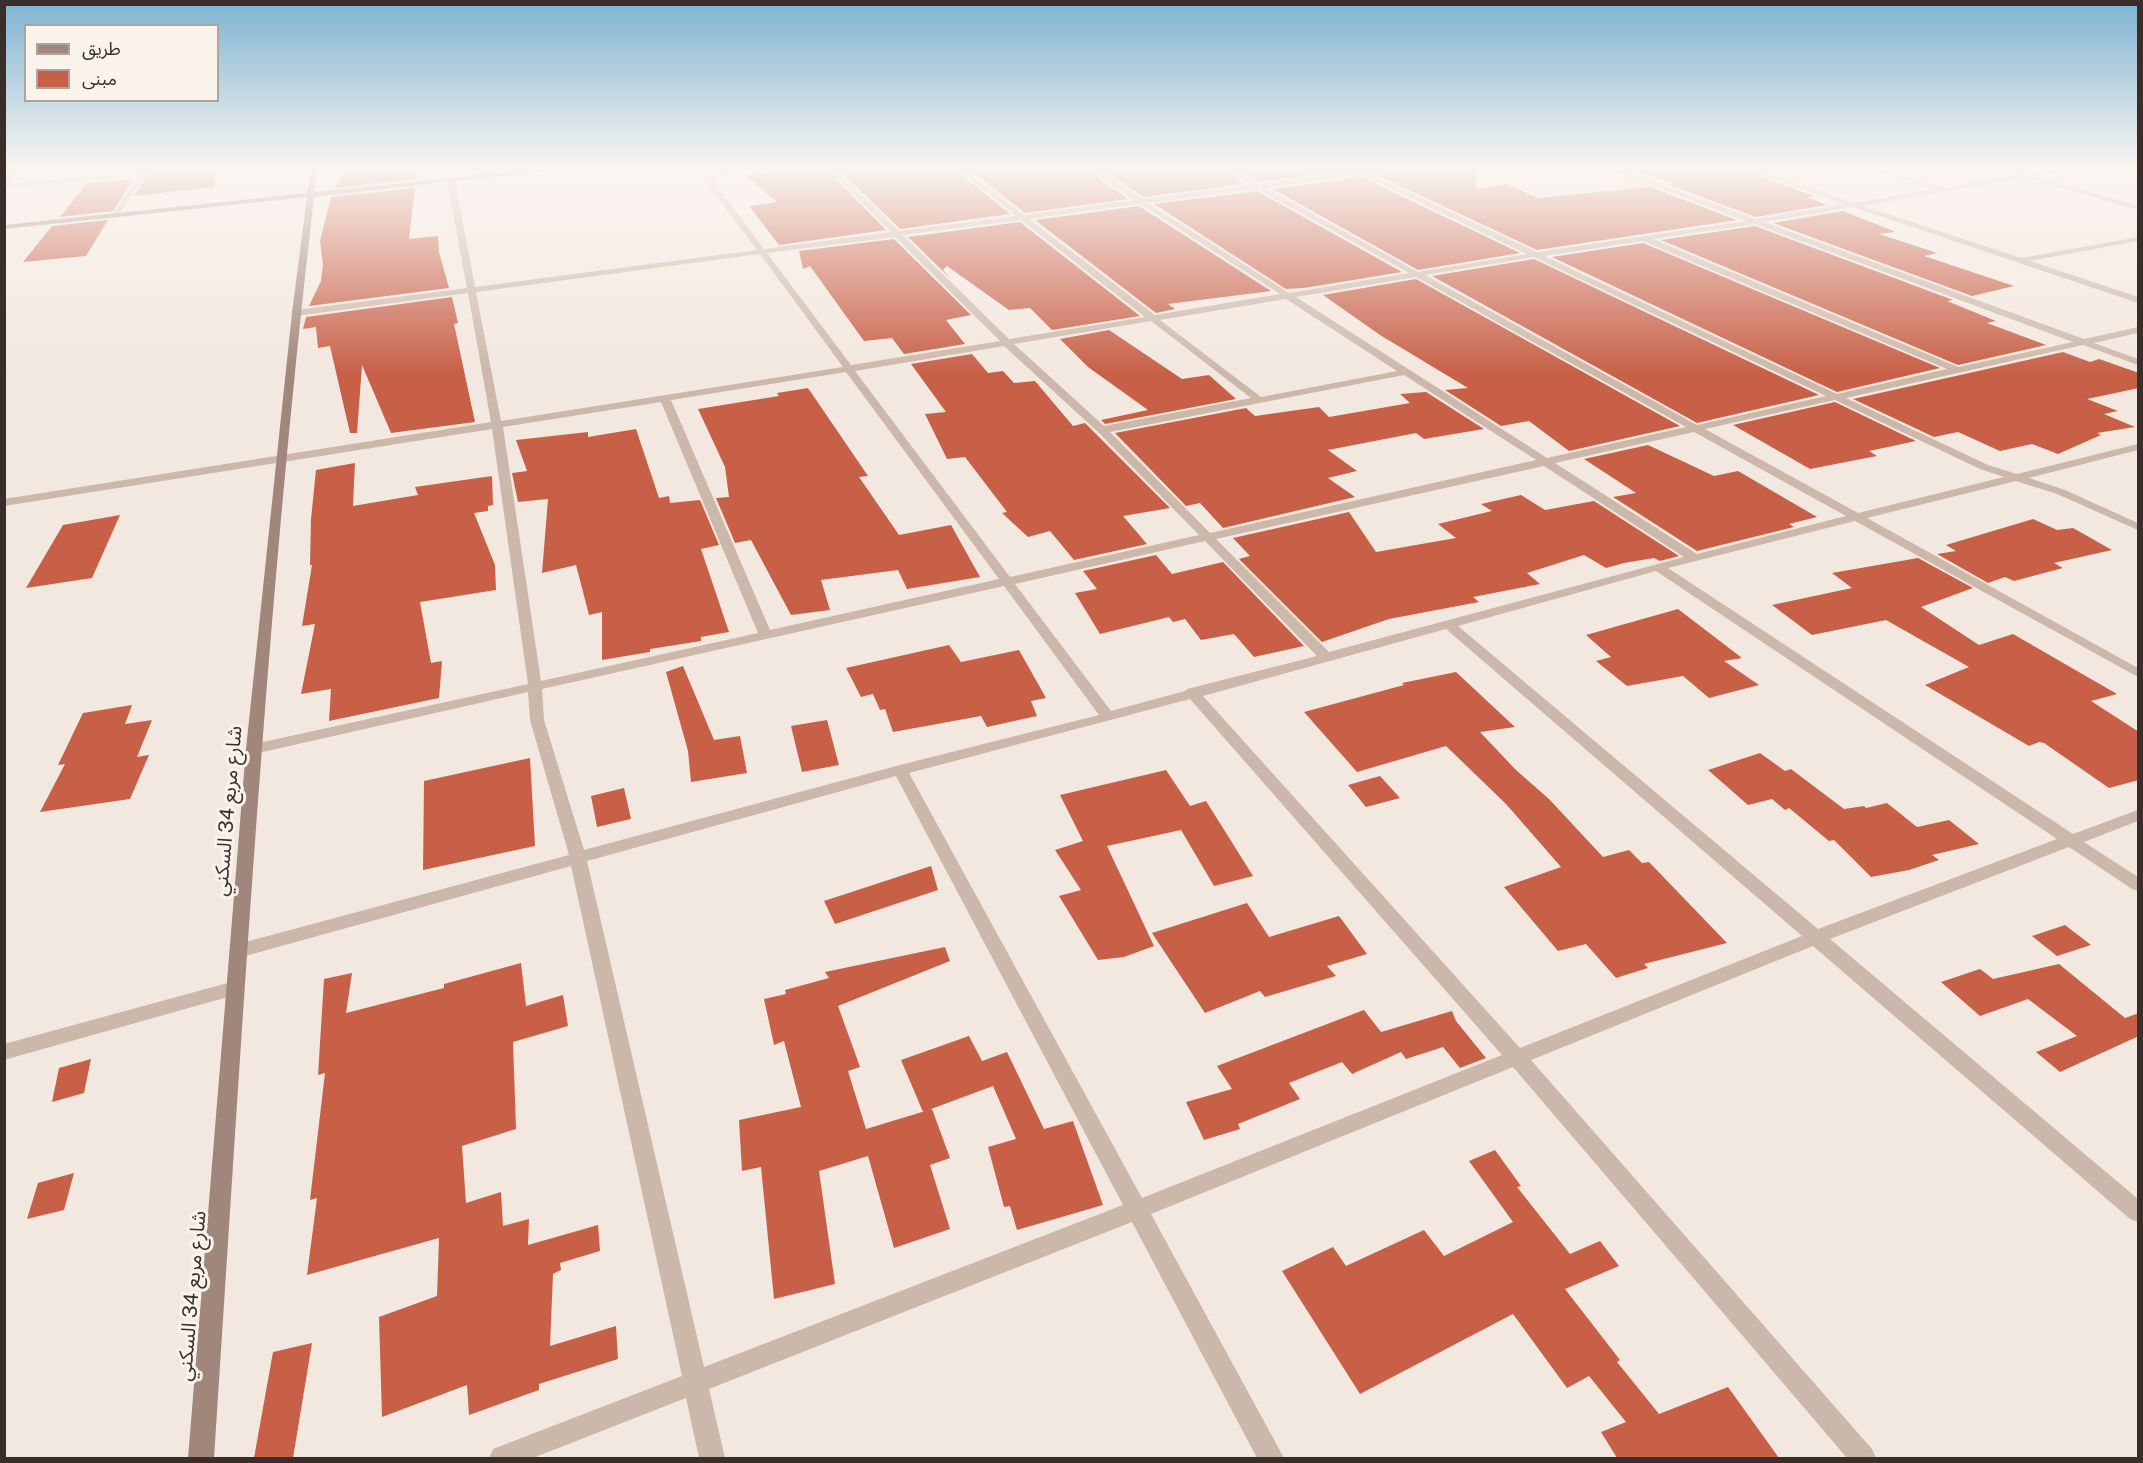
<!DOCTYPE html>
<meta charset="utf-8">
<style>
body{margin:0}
#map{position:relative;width:2143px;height:1463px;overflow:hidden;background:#f3e8df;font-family:"Public Sans","Noto Sans Arabic",sans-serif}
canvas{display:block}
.frame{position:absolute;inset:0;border:6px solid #392e2a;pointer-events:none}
.legend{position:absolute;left:24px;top:24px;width:195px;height:78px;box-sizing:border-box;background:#faf3ec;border:2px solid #ada49e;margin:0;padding:8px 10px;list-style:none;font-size:18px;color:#392e2a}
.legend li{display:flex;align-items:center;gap:12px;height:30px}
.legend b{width:30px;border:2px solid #ada49e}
</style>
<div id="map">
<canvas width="2143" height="1463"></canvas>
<div class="frame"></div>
<ul class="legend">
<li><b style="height:8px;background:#a0867b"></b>طريق</li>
<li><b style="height:16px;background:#c86048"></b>مبنى</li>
</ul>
</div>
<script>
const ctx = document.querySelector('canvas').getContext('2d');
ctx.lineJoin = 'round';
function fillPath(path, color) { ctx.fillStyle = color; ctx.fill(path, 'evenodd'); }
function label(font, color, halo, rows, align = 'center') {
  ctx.font = font + ' "Public Sans","Noto Sans Arabic",sans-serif'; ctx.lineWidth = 6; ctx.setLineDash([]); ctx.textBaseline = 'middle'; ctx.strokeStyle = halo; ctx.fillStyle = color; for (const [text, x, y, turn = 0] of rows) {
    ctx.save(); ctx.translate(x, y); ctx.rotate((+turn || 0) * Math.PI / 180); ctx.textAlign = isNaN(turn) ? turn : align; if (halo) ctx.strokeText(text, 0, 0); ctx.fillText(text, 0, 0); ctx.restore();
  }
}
const building = new Path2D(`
 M152,168H214L215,187L134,196Z
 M346,168H417L415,179L335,188Z
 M774,168H825L886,230L779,245L749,206L777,202L745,175L776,171Z
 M837,168H953L1010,214L900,229Z
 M967,168H1084L1128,199L1025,213Z
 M1099,168H1220L1244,184L1144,197Z
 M1235,168H1357L1259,182Z
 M1403,168H1476L1477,189L1506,184L1538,198L1650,187L1737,220L1537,250L1377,175Z
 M1641,168H1738L1814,196L1807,197L1827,205L1756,217L1669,185L1675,184L1640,172Z
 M1362,177L1520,253L1418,270L1273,189Z
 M134,179L113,211L60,217L87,183Z
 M415,188L409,239L438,236L439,252L449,288L309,306L321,281L323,264L320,241L331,197Z
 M1257,191L1402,272L1304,288L1286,289L1154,204Z
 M1139,206L1271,291L1168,304L1175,309L1156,313L1035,220Z
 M1843,211L1896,232L1879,234L1937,253L1924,256L2014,286L1972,296L1773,223Z
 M108,220L86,256L23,262L52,226Z
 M1020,222L1140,316L1052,330L1030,308L1009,310L947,266L943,270L951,279L908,237Z
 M1755,226L1953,300L1947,301L1996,321L1987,323L2046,345L1958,365L1661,240Z
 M894,239L971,315L946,320L965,344L904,354L892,338L864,341L810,266L803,269L799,251Z
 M1643,243L1940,368L1837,392L1552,257Z
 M1534,259L1819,395L1697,423L1432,276Z
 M1416,279L1680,426L1569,451L1529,421L1501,426L1445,390L1468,388L1380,335L1323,295Z
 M452,297L458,323L454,324L475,422L391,433L362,365L357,433H350L330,346L318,348L316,327L303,329L306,317Z
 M1109,330L1182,379L1209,375L1236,399L1105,424L1101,420L1148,410L1088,367L1060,339Z
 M2063,352L2090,362L2099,359L2139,373V388L2087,399L2118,411L2104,414L2135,427L2097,433L2101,435L2058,454L2032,444L2000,451L1958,432L1934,437L1853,399Z
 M972,354L988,373L1003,371L1014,383L1035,381L1073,426L1085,423L1170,508L1123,516L1147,544L1074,560L1050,531L1028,537L1002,513L1007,512L965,457L947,459L925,414L946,412L911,364Z
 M808,388L868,476L859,477L899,535L951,525L980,577L907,589L898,570L821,580L830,610L791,615L751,540L735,543L716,498L729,497L725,467L698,409L779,396L777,393Z
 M1426,392L1484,429L1424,439L1416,433L1328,450L1357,471L1328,478L1355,497L1223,528L1200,503L1186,506L1115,433L1246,408L1255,416L1319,407L1329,417L1410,403L1400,394Z
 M1835,402L1916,441L1869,451L1877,456L1810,469L1733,425Z
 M636,429L659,498L669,496L670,503L700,500L719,545L701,549L729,632L701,637V641L650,649V652L602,660V612L589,615L576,565L542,573L548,499L518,502L512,473L527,471L516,440L588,432V437Z
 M1648,445L1714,476L1738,471L1817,517L1789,524L1794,527L1697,551L1613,497L1636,493L1584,459Z
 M355,463L353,506L418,495L415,487L492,476L493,505L488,506V511L474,513L495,565L496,590L420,602L431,663L442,661L439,698L329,721L331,689L301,694L315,624L302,626L312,565H310L311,519L316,470Z
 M1521,495L1545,510L1594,501L1679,556L1660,561L1654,558L1624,563L1606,568L1584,555L1527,573L1540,584L1473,597L1479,602L1389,619L1322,642L1239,559L1250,556L1233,538L1349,512L1376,552L1456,538L1438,524L1492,511L1481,504Z
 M120,515L92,578L26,588L63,525Z
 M2033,519L2057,530L2073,528L2112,550L2054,563L2063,568L2014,581L2005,577L1988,583L1937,554L1956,551L1946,545Z
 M1156,555L1172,574L1223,562L1304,646L1254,657L1234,634L1201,640L1185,619L1173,622L1169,617L1100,634L1075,593L1097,589L1083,571Z
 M1918,558L1973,588L1921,607L1979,645L2013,634L2117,694L2091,701L2139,732V780L2109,788L2044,743L2039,742L2029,746L1925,685L1969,667L1886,620L1812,635L1772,605L1852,588L1832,573Z
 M1678,609L1742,658L1724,661L1759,685L1709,698L1683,676L1627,686L1596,661L1611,657L1586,635Z
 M949,645L961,662L1019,650L1046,698L1031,701L1037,716L987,727L981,716L893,732L885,709L880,710L873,694L861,697L846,668Z
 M683,666L714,740L740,736L747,773L691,782L688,751L666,672Z
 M1456,672L1515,727L1480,732L1516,770L1549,799L1603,857L1629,850L1642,863L1649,862L1727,943L1644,964L1648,968L1616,978L1586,944L1558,951L1504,887L1561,867L1506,804L1446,746L1357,772L1304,712L1404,685L1402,683Z
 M132,705L125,724L152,720L137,757L149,755L130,799L40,812L65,764L58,765L83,713Z
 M827,720L839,765L802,772L791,726Z
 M1760,753L1785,771L1791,769L1844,809L1864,806L1866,808L1887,803L1917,827L1949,820L1979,844L1932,855L1939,860L1909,870L1871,877L1834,840L1829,841L1789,808L1785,810L1772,799L1748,805L1708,770Z
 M530,758L535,846L423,870L424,781Z
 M1166,770L1190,806L1206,801L1253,876L1214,886L1181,830L1107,846L1154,946L1124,957L1098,960L1059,896L1081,890L1055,850L1083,841L1060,795Z
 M1380,776L1400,798L1366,807L1348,785Z
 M624,788L631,819L597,827L591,796Z
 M931,866L938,890L835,924L824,901Z
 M1247,903L1269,937L1339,916L1367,954L1327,966L1336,976L1265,997L1260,991L1205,1013L1152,933Z
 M2065,925L2091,945L2057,956L2032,936Z
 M945,947L950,961L838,1006L860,1067L848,1071L866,1129L932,1109L950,1158L930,1165L950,1229L894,1248L868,1156L819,1171L835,1284L774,1299L761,1167L742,1171L739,1120L801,1107L784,1041L774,1045L764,999L786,994L785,990L829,978L825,972Z
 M521,963L526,1006L563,995L568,1026L513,1042L516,1129L462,1146L466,1203L501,1192L503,1226L529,1219L528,1245L598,1225L600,1251L560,1263L561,1270L553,1274L550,1346L616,1326L618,1359L539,1384V1390L469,1415L467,1385L382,1417L379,1317L437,1296L439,1238L307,1275L317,1198L310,1200L325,1073L318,1075L324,979L352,973L346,1013L444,988V984Z
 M2059,964L2125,1018L2139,1013V1036L2060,1072L2036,1052L2077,1036L2028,999L1980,1016L1941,982L1980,969L1993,979Z
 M1364,1010L1381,1032L1452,1011L1456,1021L1486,1058L1460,1068L1443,1047L1406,1059L1401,1052L1352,1074L1342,1062L1289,1083L1300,1099L1238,1124L1240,1129L1204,1140L1186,1102L1232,1089L1217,1066Z
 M969,1036L982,1061L1007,1052L1044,1129L1073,1121L1103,1205L1017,1230L1010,1206L1004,1207L988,1147L1016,1139L993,1086L923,1112L901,1060Z
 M91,1059L84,1093L52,1102L59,1068Z
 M1495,1150L1521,1186L1517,1187L1570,1254L1600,1241L1619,1266L1565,1289L1620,1360L1617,1362L1659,1414L1728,1387L1779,1458H1617L1601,1432L1626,1422L1589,1376L1567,1388L1513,1314L1360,1394L1282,1271L1333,1247L1346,1266L1424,1230L1444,1256L1513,1222L1469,1161Z
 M74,1173L64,1210L27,1219L38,1183Z
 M312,1343L293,1458H254L273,1352Z`);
const street = new Path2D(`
 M13,168H20L8,184L141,172L143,168H150L117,217L113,215L138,176L4,188V179Z
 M474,168H480L482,179H478Z
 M725,168H733L717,180V186L764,249L891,232L827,168H834L899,231L1016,216L955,168H963L1024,215L1134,200L1086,168H1094L1143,199L1251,185L1222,168H1230L1259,184L1361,170L1401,168L1370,174L1537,252L1746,221L1606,168H1616L1756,219L1845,204L1740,168H1751L1854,203L1933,189L1867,168H1878L1942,188L2016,175L1995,168H2006L2026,174L2076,168L2035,176L2138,206V210L2026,178L1863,206L2021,258L2138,237V241L2030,261L2138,297V303L1853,207L1764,222L2084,339L2138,327V333L2094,343L2138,359V365L2083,345L1846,398L1988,465L2017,474L2138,444V450L2029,478L2065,490L2138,523V530L2057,494L2016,481L1867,518L2138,668V677L1855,521L1668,568L2073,834L2138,810V821L2084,842L2138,877V891L2132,889L2069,847L1830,939L2138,1199V1222L2130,1219L1813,946L1531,1060L1872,1449L1876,1458H1847L1513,1067L1151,1214L1284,1458H1257L1132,1222L709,1389L725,1458H699L686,1398L533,1458H489L493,1449L682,1376L571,866L238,958L232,956L229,951L232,946L238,944L569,855L530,720L528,692L254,754L246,749L254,744L528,684L492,429L4,506V499L491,422L468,293L296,316L292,313L296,310L467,288L447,181L451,179L455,181L475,287L757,250L709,186L712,178ZM1362,175L1527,254L1418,272L1266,188ZM1257,189L1409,273L1289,293L1148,203ZM1140,204L1280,294L1155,315L1029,219ZM1021,220L1145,317L1009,339L903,235ZM1755,224L2073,342L1958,367L1653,239ZM895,237L1000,341L851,365L767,253ZM1643,241L1947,369L1837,394L1544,256ZM760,254L843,367L501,421L476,292ZM1534,257L1826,396L1697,425L1425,275ZM1416,277L1686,427L1547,458L1296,297ZM1286,299L1397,371L1261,397L1160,320ZM1151,321L1251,398L1104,426L1014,344ZM1004,346L1098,432L1199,535L1010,577L855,371ZM846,372L999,579L770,630L671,400ZM1404,375L1536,460L1210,533L1110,432ZM1835,400L1980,469L2004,477L1858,513L1705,429ZM661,402L758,633L541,681L503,427ZM1694,432L1846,516L1697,554L1555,463ZM1544,466L1684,557L1329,652L1216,539ZM1205,541L1317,656L1187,689L1185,691L1111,711L1015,584ZM1656,571L2057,839L1818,929L1458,626ZM1004,586L1099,715L900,765L584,850L544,720L542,689ZM1446,629L1802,936L1520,1048L1203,696ZM1190,699L1502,1055L1142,1198L909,773ZM896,776L1123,1205L704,1367L587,861Z
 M2130,168H2138V172Z
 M235,981L242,983L244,988L242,993L4,1060V1044Z`);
const secondary = new Path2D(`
 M311,168H317L315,192L545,168H570L314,197C265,616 242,1037 214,1458H188L246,749L292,313L307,197L4,229V225L307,193Z`);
const streetNames = [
 ["شارع مربع 34 السكني",228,811,-85],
 ["شارع مربع 34 السكني",192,1296,-85]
];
fillPath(building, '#c86048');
fillPath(street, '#ccb8aa');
fillPath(secondary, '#a0867b');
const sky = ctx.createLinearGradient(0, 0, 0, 373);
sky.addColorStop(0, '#7db3d2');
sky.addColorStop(0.45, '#faf5f1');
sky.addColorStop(1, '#faf5f100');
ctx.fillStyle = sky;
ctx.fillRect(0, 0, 2143, 373);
label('20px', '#392e2a', '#faf3ec', streetNames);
</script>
